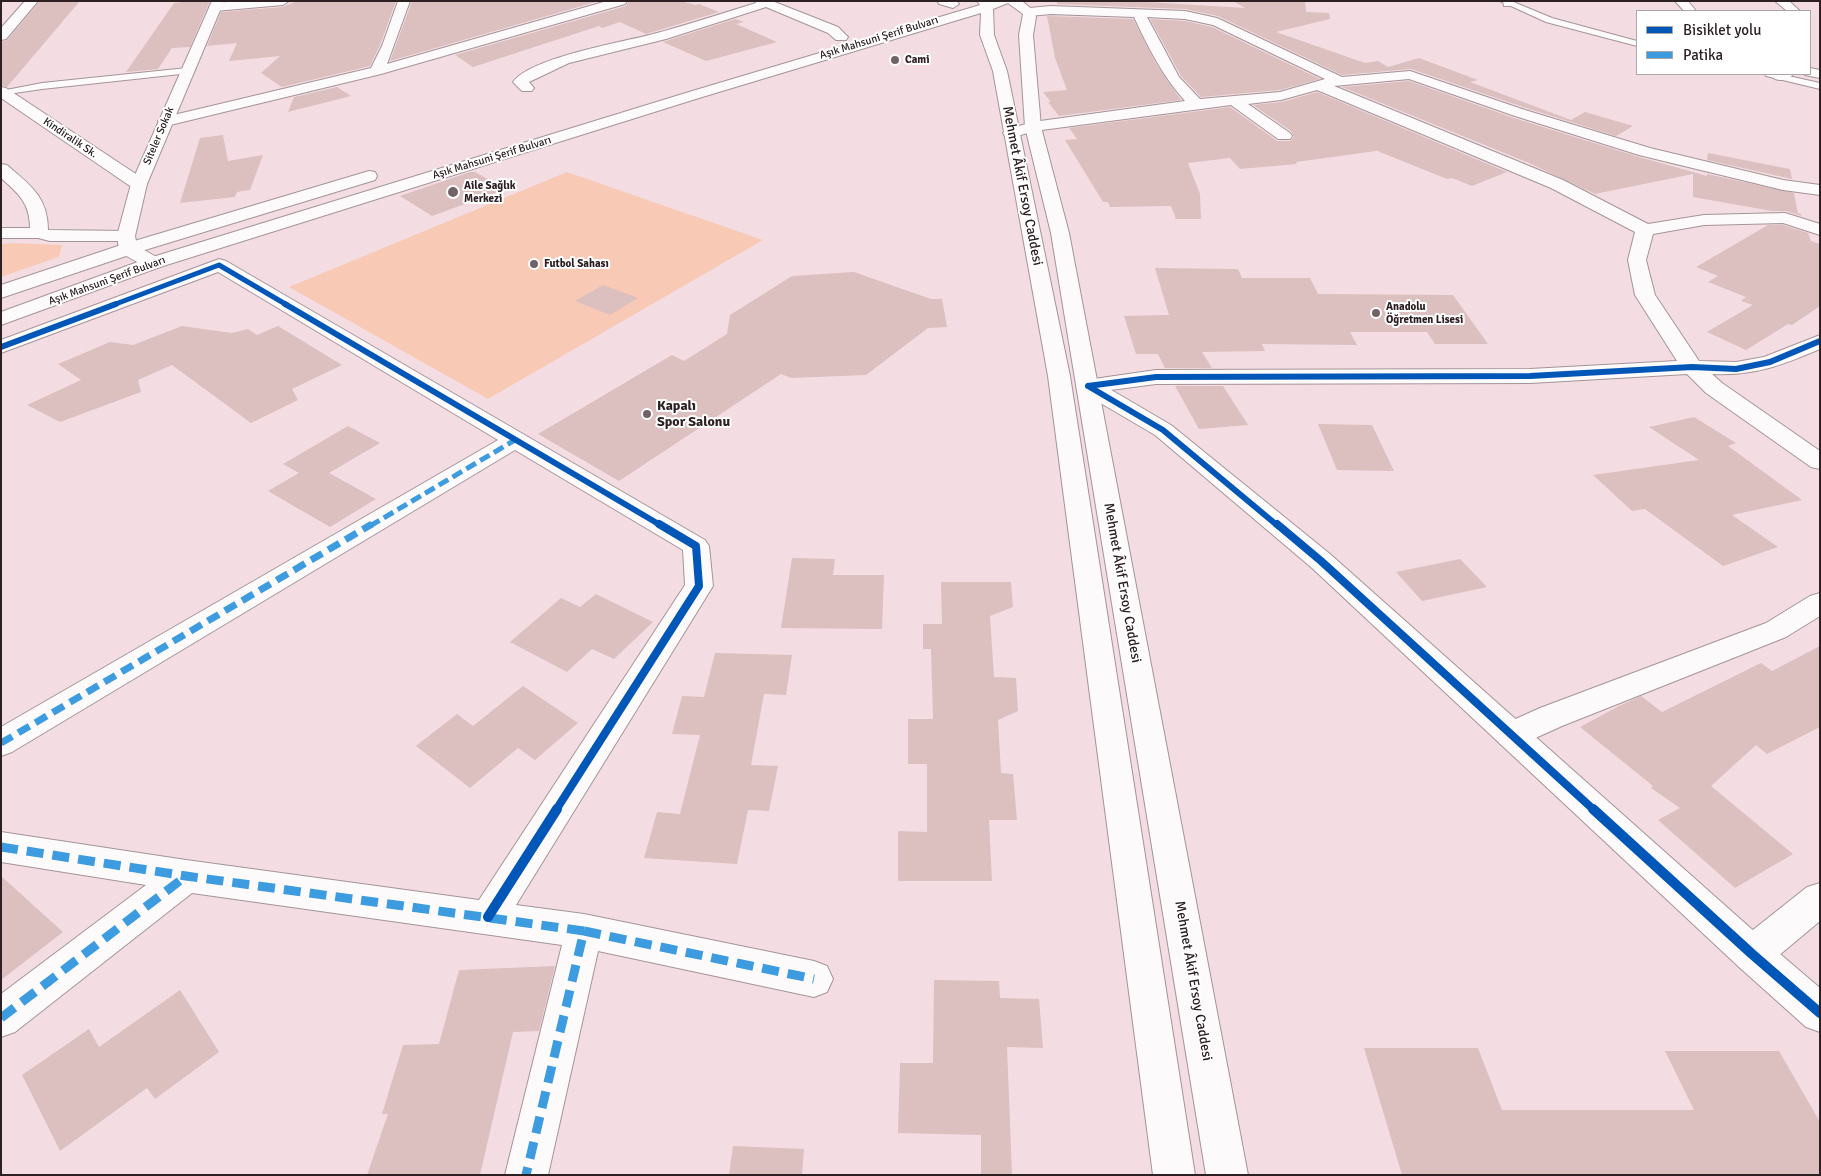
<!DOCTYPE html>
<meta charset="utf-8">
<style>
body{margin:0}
#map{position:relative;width:1821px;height:1176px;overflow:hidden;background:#f3dde3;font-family:Signika,sans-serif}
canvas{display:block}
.frame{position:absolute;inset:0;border:2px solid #2d2023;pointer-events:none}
.legend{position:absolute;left:1636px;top:10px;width:175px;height:65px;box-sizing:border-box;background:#fff;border:1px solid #aba6a7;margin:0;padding:6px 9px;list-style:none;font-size:15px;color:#2d2023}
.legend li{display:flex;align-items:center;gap:10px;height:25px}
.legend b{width:25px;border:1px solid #aba6a7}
</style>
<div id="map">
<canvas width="1821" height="1176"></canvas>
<div class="frame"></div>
<ul class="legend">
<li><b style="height:6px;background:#0057b8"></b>Bisiklet yolu</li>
<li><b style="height:6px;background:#3d9be0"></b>Patika</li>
</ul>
</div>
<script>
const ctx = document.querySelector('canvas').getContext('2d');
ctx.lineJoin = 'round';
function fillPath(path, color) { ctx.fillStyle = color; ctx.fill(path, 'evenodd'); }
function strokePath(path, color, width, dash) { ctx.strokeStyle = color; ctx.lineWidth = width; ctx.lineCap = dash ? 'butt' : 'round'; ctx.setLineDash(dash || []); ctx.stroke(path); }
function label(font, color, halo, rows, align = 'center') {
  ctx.font = font + ' Signika,sans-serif'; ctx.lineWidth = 4; ctx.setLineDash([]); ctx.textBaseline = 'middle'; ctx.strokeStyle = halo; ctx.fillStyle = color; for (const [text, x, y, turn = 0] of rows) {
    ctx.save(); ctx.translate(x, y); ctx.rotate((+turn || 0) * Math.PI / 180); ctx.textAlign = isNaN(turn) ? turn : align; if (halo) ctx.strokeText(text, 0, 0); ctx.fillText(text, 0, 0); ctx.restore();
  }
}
const green = new Path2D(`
 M567,172L763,240L488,399L289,287Z
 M12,243L62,245L59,257L1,277V244Z`);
const building = new Path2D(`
 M40,1H80L7,87L1,85V42L7,40Z
 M193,1H210L190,47L172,48L158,69L126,72L174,3Z
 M304,1H396L380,45L370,66L282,87L261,73L280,56L229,61L237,43L207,46L221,12L283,7L295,2Z
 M412,1H599L390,61Z
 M629,1H681L695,5L699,4L719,12L646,34L620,22L602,28L599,26L473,67L455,55L626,6Z
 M1057,1H1130L1245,8L1233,1H1305L1306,12L1329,13L1330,19L1276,32L1365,63L1378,61L1388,67L1419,58L1478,80L1470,82L1571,120L1585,112L1633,126L1616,136L1526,108L1411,69L1342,75L1218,16L1185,9L1057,4Z
 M1047,16L1133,19L1155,62L1181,100L1059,116L1048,102H1051L1043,92L1067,90L1055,58Z
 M735,19L744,22L736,24L777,42L706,61L663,42Z
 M1150,19L1185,21L1212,27L1320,79L1280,90L1201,97L1181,76Z
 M1409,81L1514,118L1639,157L1707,176V174L1794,193L1798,214L1800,213L1802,216L1786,211H1772L1693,197V174L1595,194L1529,163L1342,87Z
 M337,87L351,96L288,112L294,97Z
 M1317,92L1507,172L1472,186L1452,178L1447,179L1375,150L1376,151L1296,162L1297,164L1240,169L1230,158L1188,163L1200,194L1201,219H1176L1171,206L1110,207L1108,202H1103L1065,140L1077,139L1069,128L1230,107L1277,141H1290L1294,137L1291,131L1253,105L1282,102Z
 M223,135L228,161L263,155L250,190L237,192L235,197L180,203L200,138Z
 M1708,153L1790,169L1792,179L1707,160Z
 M470,172H475L506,189L432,216L400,196Z
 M1768,225H1783L1808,233L1811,241L1820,244V306L1792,325L1788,324L1746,350L1707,332L1753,305L1741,301L1746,297L1708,282L1718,276L1696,267Z
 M1155,268L1238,269L1242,278H1310L1318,294L1453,295L1488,344H1435L1427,332H1350L1357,345L1262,344L1265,351L1202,352L1212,368H1165L1158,354H1136L1124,316L1169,315Z
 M854,272L931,299H942L947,327L928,328L866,375L791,378L781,374L619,481L538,434L672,355L684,361L727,334L730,315L792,276Z
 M603,285L638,298L610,315L575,301Z
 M182,326L232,333L248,329L257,335L278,326L342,365L292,389L298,400L251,423L172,365L138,380L141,392L60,422L27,405L81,380L58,364L110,342L133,345Z
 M1175,386H1223L1248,425L1199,429Z
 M1694,417L1736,443L1728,446L1802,500L1732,515L1778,547L1723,566L1645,509L1632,511L1593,475L1699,460L1649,427Z
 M1318,424L1372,425L1394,471L1337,470Z
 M348,426L380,443L329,473L376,499L330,527L268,491L299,473L283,464Z
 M792,558L835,559L833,575H884L882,629L781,628Z
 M1460,559L1487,587L1422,601L1396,572Z
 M941,582H1011L1013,607L990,616L994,677L1016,678L1018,711L998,720L1001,773L1013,774L1017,820H989L992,881H898V831L927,832V764H908V719H933L931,649H923V624H942Z
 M596,594L653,622L614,659L592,649L567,672L510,642L561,598L580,607Z
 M1820,646V727L1767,754L1756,745L1711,786L1793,854L1735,888L1658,820L1680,808L1651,788L1653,786L1580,727L1619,706L1641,696L1662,712L1761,663L1772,671Z
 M715,653L792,655L786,695L764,694L751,765L778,766L769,811L748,810L737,864L644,858L657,812L680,814L700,735L672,734L682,696L704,697Z
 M523,686L578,723L535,760L518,748L470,788L416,746L457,714L473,726Z
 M1,876L63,932L1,980Z
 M555,966L539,1031L513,1032L480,1175H367L388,1114H382L403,1045L439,1044L459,970Z
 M934,980L999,981L1000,998L1039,999L1043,1048L1007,1047L1012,1175H981V1135L898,1133L900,1063H933Z
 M180,990L219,1052L155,1099L147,1088L60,1151L22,1075L89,1029L99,1047Z
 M1364,1048H1478L1502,1110H1694L1665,1051H1779L1820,1122V1175H1402Z
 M733,1146L804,1149L802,1175H729Z`);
const service = new Path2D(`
 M1500,1H1511L1552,18L1637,41V46L1546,22Z
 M187,68L191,71L190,73L42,89L1,95V91L42,83Z
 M1765,74H1779L1820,83V89L1766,76Z`);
const minor = new Path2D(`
 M25,1H38L6,39L1,40V28Z
 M239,1H289L283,5L215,11L209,7L215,3Z
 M398,1H410L387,64L607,1H627L625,4L381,74L166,126L161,124L158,121L161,118L371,68L382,46Z
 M755,1H772L838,27L848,37L846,40H836L828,33L766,7L666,39L569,63L529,82L534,88L532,91H522L513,82C531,57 625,42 657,33C690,24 723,13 756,3Z
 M937,1H957L959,4L953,8L939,4Z
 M1675,1H1688L1696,11H1684Z
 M1775,1H1789L1800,11H1787Z
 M1051,6L1185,11L1217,18L1342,77L1410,71L1525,110L1650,148L1783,180L1820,185V195L1783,190L1639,155L1515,116L1409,79L1334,86L1563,180L1648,224L1704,215L1785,213L1820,224V235L1783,223L1704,225L1653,234L1646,260L1655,295L1699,361L1736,362L1764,357L1820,335V349C1782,365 1755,376 1712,374L1722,383L1820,451V469L1811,467L1706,393L1687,374L1530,383L1156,384L1088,393L1080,391L1077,386L1080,381L1156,370L1530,369L1677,361L1635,295L1628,260L1635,232L1551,188L1317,90L1281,100L1248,104L1290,133L1292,136L1290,139H1278L1231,105L1034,131L1011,138L1005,136L1003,133L1005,130L1033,122L1185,101C1162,75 1149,49 1134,17L1051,14L1029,16L1023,12L1029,8ZM1147,17L1185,19L1213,25L1325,79L1280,92L1200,99L1179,77Z
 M1810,68L1820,70V78L1805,75L1810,74Z
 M1775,74H1793C1789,80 1781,81 1775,79L1773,76Z
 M1,87L6,88L145,180L147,184L145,188H133L1,98Z
 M1,164L7,165C30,185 48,197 48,230L126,231L132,232L135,236L132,240L126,241H50L38,238H1V228H30C30,203 18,193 1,178Z
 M219,259L226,261L705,540L709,546L713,586L516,905L584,914L814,961L827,966L833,979L827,992L814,997L598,951L548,1175H505L562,945L192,893L15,1032L1,1037V994L146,885L1,862V832L186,860L479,900L685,585L683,550L515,450L12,752L1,756V727L498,440L218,272L1,353V340Z
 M1820,593V616L1786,637L1562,726L1522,744L1511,748L1500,744L1495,735L1500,726L1540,708L1766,623L1810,596Z
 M1820,883V921L1765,967L1752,972L1739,967L1733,954L1739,941L1807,887Z`);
const tertiary = new Path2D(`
 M212,1H224L147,184L135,236L137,246L160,259L162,263L160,267L153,269L146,267L121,253L119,249L117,236L131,184Z
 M1503,1H1515L1512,6H1504Z
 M1088,379L1096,381L1171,425L1330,554L1765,941L1820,988V1032L1806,1027L1739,967L1312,568L1155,435L1080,391L1077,386L1080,381Z`);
const secondary = new Path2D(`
 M977,1H1022L1035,12L1036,17L1033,35L1041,127L1069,233L1248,1175H1206L1051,233L1025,127L1019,35L1023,14L1008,3L993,9L994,35L1007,71L1070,376L1195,1175H1153L1048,376L993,71L980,35L981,13L699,98L160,267L1,325V312L146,259L689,92L980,5Z
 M369,171L375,172L377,176L375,180L135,253L1,298V285L121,245Z`);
const quietFar2 = new Path2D(`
 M370,526L515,440`);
const quietFar1 = new Path2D(`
 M1,743L372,524`);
const quiet = new Path2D(`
 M1,847L186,876L584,931L526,1175
 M584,931L814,979
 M1,1018L186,876`);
const cyclewayFar3 = new Path2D(`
 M113,305L219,265L287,305`);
const cyclewayFar2 = new Path2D(`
 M285,304L662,526
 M1,347L116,304
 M1088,386L1163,430L1278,526
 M1088,386L1156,377L1530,376L1692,367L1736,369L1770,362L1820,341`);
const cyclewayFar1 = new Path2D(`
 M1277,524L1321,561L1594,810
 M556,810L699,586L696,546L659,524`);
const cycleway = new Path2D(`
 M1593,809L1752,954L1820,1013
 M488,917L557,809`);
const markers = [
 [895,60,5,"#726266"],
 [453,192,6,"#726266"],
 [534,264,5,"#726266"],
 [1376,313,5,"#726266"],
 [647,414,5,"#726266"]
];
const farStreetnames = [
 ["Aşık Mahsuni Şerif Bulvarı",879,38,-17],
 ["Siteler Sokak",159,136,-67],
 ["Kindiralik Sk.",70,138,34],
 ["Aşık Mahsuni Şerif Bulvarı",492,158,-17],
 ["Aşık Mahsuni Şerif Bulvarı",107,281,-20]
];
const farPoinames = [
 ["Cami",905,60],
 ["Aile Sağlık",464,186],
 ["Merkezi",464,199],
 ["Futbol Sahası",544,264],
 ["Anadolu",1386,307],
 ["Öğretmen Lisesi",1386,320]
];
const streetNames = [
 ["Mehmet Âkif Ersoy Caddesi",1022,186,79],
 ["Mehmet Âkif Ersoy Caddesi",1122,583,80],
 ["Mehmet Âkif Ersoy Caddesi",1193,981,80]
];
const poiNames = [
 ["Kapalı",657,406],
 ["Spor Salonu",657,422]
];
fillPath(green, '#f8cab6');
fillPath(building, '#dcbfbf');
strokePath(service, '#a49498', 2);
strokePath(minor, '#a49498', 2);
strokePath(tertiary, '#a49498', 2);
strokePath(secondary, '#a49498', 2);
fillPath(service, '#fdfafb');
fillPath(minor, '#fdfafb');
fillPath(tertiary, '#fdfafb');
fillPath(secondary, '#fdfafb');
strokePath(quietFar2, '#3d9be0', 5, [11, 5]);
strokePath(quietFar1, '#3d9be0', 7, [13, 7]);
strokePath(quiet, '#3d9be0', 9, [17, 9]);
strokePath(cyclewayFar3, '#0057b8', 5);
strokePath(cyclewayFar2, '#0057b8', 6);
strokePath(cyclewayFar1, '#0057b8', 8);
strokePath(cycleway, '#0057b8', 10);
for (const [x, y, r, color] of markers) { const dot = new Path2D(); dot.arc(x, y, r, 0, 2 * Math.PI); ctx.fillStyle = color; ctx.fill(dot); strokePath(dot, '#fff', 2); }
label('11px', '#2d2023', '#fff', farStreetnames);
label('bold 11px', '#2d2023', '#fff', farPoinames, 'left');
label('14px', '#2d2023', '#fff', streetNames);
label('bold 14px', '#2d2023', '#fff', poiNames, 'left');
</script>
